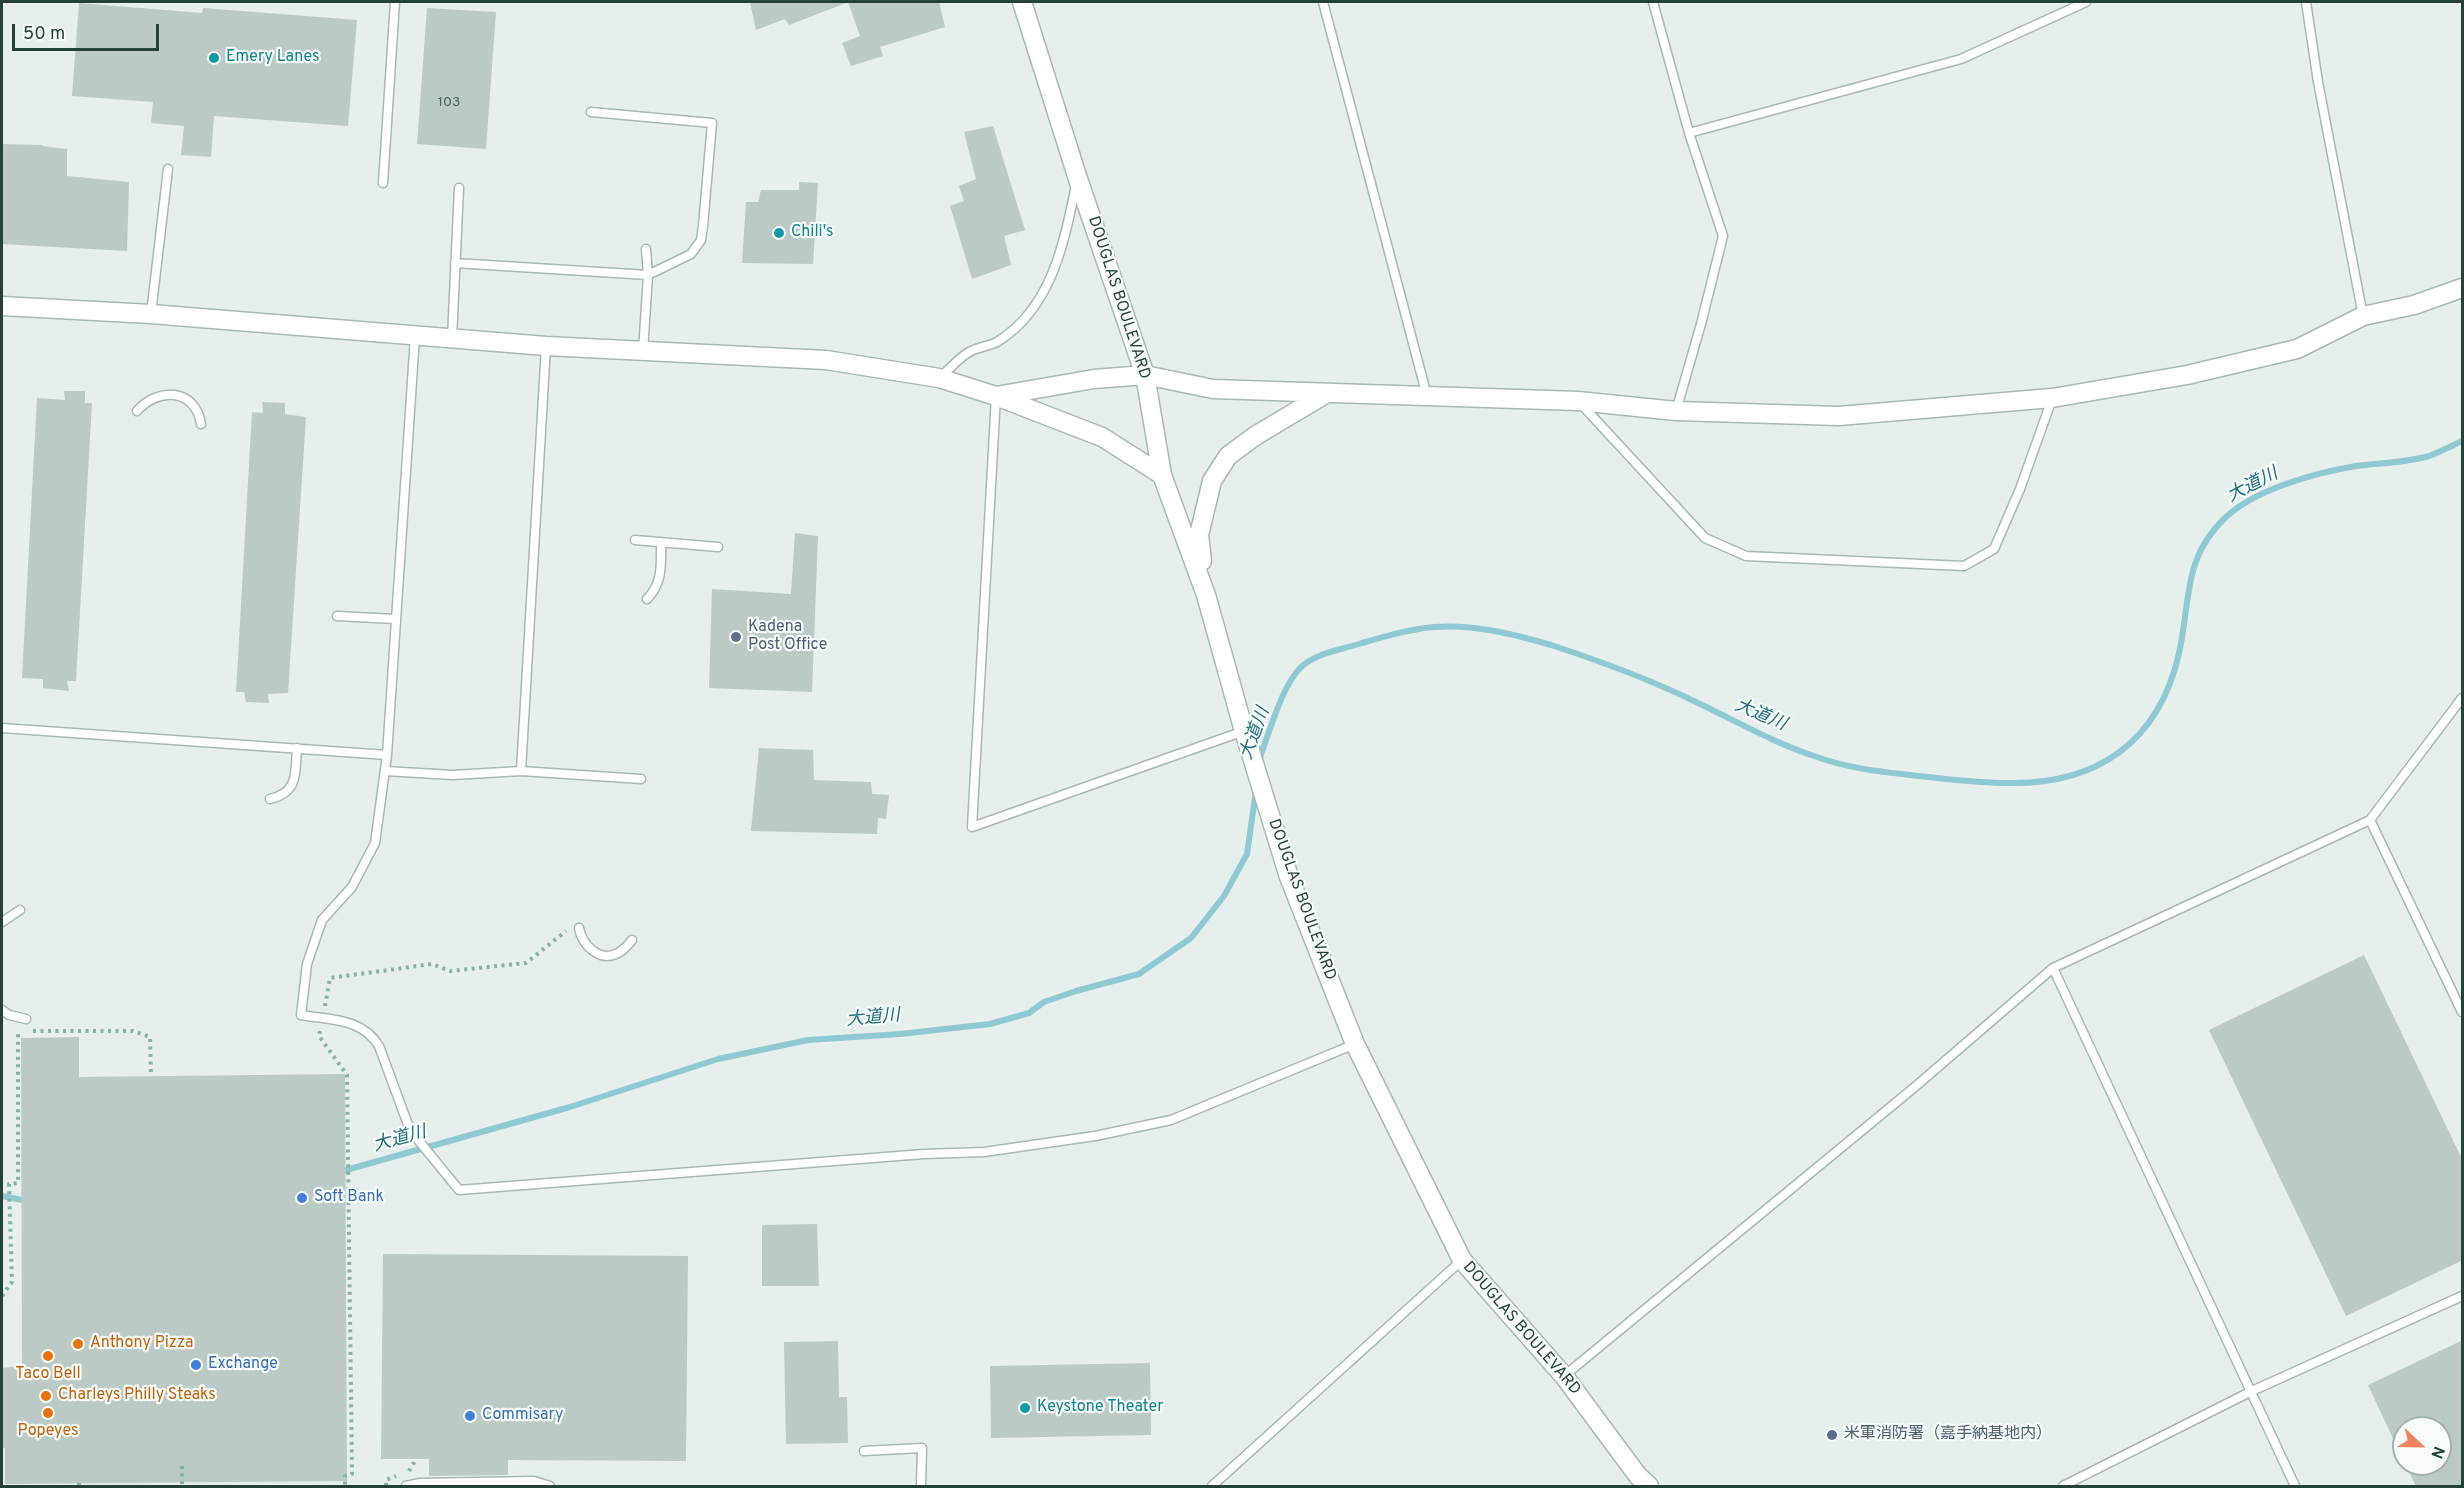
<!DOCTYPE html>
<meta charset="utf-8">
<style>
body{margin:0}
#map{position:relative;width:2464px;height:1488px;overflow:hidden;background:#e6efeb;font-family:Overpass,sans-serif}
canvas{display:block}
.frame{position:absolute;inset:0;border:3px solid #24423a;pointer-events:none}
.north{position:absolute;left:2392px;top:1416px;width:60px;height:60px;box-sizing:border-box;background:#f7fbf9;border:2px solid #a3b1ad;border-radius:50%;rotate:112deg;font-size:16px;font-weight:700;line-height:24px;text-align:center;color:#24423a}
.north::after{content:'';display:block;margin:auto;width:21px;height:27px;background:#f4845f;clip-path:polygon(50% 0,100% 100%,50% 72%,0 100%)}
.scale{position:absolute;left:12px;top:24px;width:147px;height:27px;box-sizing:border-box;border:3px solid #24423a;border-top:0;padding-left:8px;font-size:18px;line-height:21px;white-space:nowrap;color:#24423a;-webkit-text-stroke:4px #f7fbf9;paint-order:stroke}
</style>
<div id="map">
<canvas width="2464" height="1488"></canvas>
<div class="frame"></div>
<div class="north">N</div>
<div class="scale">50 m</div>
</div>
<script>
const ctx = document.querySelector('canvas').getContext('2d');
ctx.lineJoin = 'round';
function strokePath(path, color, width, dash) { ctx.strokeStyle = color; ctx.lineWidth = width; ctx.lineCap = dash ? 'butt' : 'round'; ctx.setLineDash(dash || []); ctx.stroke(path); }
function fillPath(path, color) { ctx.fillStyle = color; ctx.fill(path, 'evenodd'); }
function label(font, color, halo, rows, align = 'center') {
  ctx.font = font + ' Overpass,"Noto Sans JP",sans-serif'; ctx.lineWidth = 4.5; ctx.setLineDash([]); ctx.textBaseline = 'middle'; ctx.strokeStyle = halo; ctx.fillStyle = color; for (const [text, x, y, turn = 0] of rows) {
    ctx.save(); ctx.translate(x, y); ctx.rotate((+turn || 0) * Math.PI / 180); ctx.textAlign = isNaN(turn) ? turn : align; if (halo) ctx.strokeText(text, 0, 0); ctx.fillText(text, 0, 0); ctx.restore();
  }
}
const stream = new Path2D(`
 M1260,763L1261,754C1271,728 1282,686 1301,667C1318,652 1341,650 1362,643C1386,636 1410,629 1434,627C1474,624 1513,634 1551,645C1600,661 1649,679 1696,702C1736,721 1774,743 1817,757C1850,769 1884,772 1918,776C1948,779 1977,783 2007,783C2096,785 2159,743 2179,653C2191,601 2182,558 2226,517C2256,489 2315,473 2356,466C2380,463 2404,463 2429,456C2440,452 2451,446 2462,441
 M339,1172L570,1107L718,1059L808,1040L900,1034L990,1024L1029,1013L1044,1002L1076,991L1139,974L1191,938L1224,896L1247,854L1256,791
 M2,1196L27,1201`);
const building = new Path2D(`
 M750,2H846V3L789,25L785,19L756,30Z
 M848,2H939L945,27L880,47L883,56L851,66L842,43L860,36Z
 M79,3L202,13L203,8L357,20L348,126L214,116L211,157L181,155L184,126L151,123L153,102L72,96Z
 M427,8L496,12L486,149L417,144Z
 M993,126L1025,230L1004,236L1011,265L972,279L950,206L964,201L959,186L976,179L964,132Z
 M2,144L42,145V146L67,149V176L129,182L127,251L2,244Z
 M799,182L818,183L813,264L742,263L746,202H758L761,190H799Z
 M64,391H85V403H92L76,681H67L69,691L43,688V679L22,678L37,398L65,400Z
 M262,402L285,403V414L306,417L288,693L268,694L269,703L246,702L244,692H236L252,412L263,413Z
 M795,533L818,536L812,692L709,688L712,589L791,594Z
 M759,748L813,750L814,780L871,782L872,794L889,795L886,819L878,818L877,834L751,831Z
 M2364,955L2463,1161V1260L2346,1316L2209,1030Z
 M79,1037V1077L345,1074L347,1481L5,1484V1448H2V1368L22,1366L21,1038Z
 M817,1224L819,1286H762V1225Z
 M383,1254L688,1256L686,1461L508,1460V1475L429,1476V1459H381Z
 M2463,1340V1486H2416L2405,1464H2440V1428H2404V1462L2368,1385Z
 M838,1341L839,1397H847L848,1443L786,1444L784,1342Z
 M1150,1363L1151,1435L991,1438L990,1366Z`);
const path = new Path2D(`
 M325,1006L330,978L432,964L450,971L526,963L566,931
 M33,1031H133L150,1037L151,1076
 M320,1031L319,1036L347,1075L352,1474L345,1476V1486
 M2,1296L12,1282L9,1184L18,1183V1030
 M182,1466V1486
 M409,1471L416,1459
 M79,1483V1486
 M386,1486V1480L396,1476`);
const service = new Path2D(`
 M1323,2L1427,396
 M1653,2L1689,133L1723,236L1701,324L1676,411
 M2306,2L2318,82L2363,316
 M1689,133L1961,59L2086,2
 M383,183L395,2
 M455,263L648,275L691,254L701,240L703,226L712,123L591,112
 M151,314L168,169
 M415,336L387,755L375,843L352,887L322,920L307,964L301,1015C330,1020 362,1018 379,1046L410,1130L459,1190L924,1154L984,1152L1095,1136L1171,1120L1355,1044
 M452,338L459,188
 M643,351L648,275L646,249
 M939,378C949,370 959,357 971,351C979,347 989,346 997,342C1052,308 1064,243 1076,185
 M996,396L972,827L1244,731
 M1581,404L1705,538L1746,556L1964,566L1994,549L2020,489L2052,399
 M137,411C158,387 195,388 201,424
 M635,540L718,547
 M647,599C663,583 661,564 661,542
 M337,616L395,619
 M2,728L387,755
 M385,771L453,775L521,771L641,779
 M521,771L546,346
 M270,799C299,792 295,773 297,748
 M2370,820L2462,1012
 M2,922L20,910
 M579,928C582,945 600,963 618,953C624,950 628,945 632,940
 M2053,968L2295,1486
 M2,1010L9,1015L26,1019
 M1564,1376L1916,1086L2053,968L2370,820L2462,698
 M864,1451L922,1448L921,1486
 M406,1486L420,1483L534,1481L550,1486
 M1212,1486L1462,1260
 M2063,1486L2252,1391L2462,1296`);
const tertiary = new Path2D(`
 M1022,2L1078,179L1145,375L1162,475L1206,595L1244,731L1289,877L1355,1044L1462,1260L1564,1376L1638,1476L1649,1486
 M2,306L151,314L546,346L826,360L939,378L996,396L1102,437L1162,475
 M996,396L1094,379L1145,375L1213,389L1578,401L1676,411L1839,416L2052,398L2187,375L2297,349L2363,316L2414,305L2462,288
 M1202,561L1199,535L1212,481L1228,456L1255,436L1327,393`);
const markers = [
 [214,58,6,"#0f9aa8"],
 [779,233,6,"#0f9aa8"],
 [736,637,6,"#5c6f8a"],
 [302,1198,6,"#3f7fe0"],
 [78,1344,6,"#e8710a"],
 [48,1356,6,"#e8710a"],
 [196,1365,6,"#3f7fe0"],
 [46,1396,6,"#e8710a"],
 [1025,1408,6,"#0f9aa8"],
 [48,1413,6,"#e8710a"],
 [470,1416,6,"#3f7fe0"],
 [1832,1435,6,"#5c6f8a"]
];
const numberNames = [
 ["103",449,103]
];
const cultureNames = [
 ["Emery Lanes",226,58],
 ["Chili's",791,233],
 ["Keystone Theater",1037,1408]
];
const streetNames = [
 ["DOUGLAS BOULEVARD",1118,298,72],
 ["DOUGLAS BOULEVARD",1301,900,70],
 ["DOUGLAS BOULEVARD",1521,1329,49]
];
const serviceNames = [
 ["Kadena",748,628],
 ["Post Office",748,646],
 ["米軍消防署（嘉手納基地内）",1844,1435]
];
const shopNames = [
 ["Soft Bank",314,1198],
 ["Exchange",208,1365],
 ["Commisary",482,1416]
];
const foodNames = [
 ["Anthony Pizza",90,1344],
 ["Taco Bell",48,1375,"center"],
 ["Charleys Philly Steaks",58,1396],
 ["Popeyes",48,1432,"center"]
];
const waterNames = [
 ["大道川",2253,486,-27],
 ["大道川",1760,716,23],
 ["大道川",1256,734,-70],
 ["大道川",873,1019,-5],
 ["大道川",400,1140,-15]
];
strokePath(stream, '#8ec9d4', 6);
fillPath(building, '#bbcac4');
strokePath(service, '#a8b8b2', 11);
strokePath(tertiary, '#a8b8b2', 21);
strokePath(path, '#86b3a5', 4, [3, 4.5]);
strokePath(service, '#fff', 8);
strokePath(tertiary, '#fff', 18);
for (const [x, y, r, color] of markers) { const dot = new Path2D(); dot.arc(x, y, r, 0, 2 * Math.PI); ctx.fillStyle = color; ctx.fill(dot); strokePath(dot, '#f7fbf9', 2); }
label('14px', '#4a645c', null, numberNames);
label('16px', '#0d838f', '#f7fbf9', cultureNames, 'left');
label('16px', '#24423a', '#f7fbf9', streetNames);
label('16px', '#4e5e75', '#f7fbf9', serviceNames, 'left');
label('16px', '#366cbe', '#f7fbf9', shopNames, 'left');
label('16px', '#c56008', '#f7fbf9', foodNames, 'left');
label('italic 18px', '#1c6f80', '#f7fbf9', waterNames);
</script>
